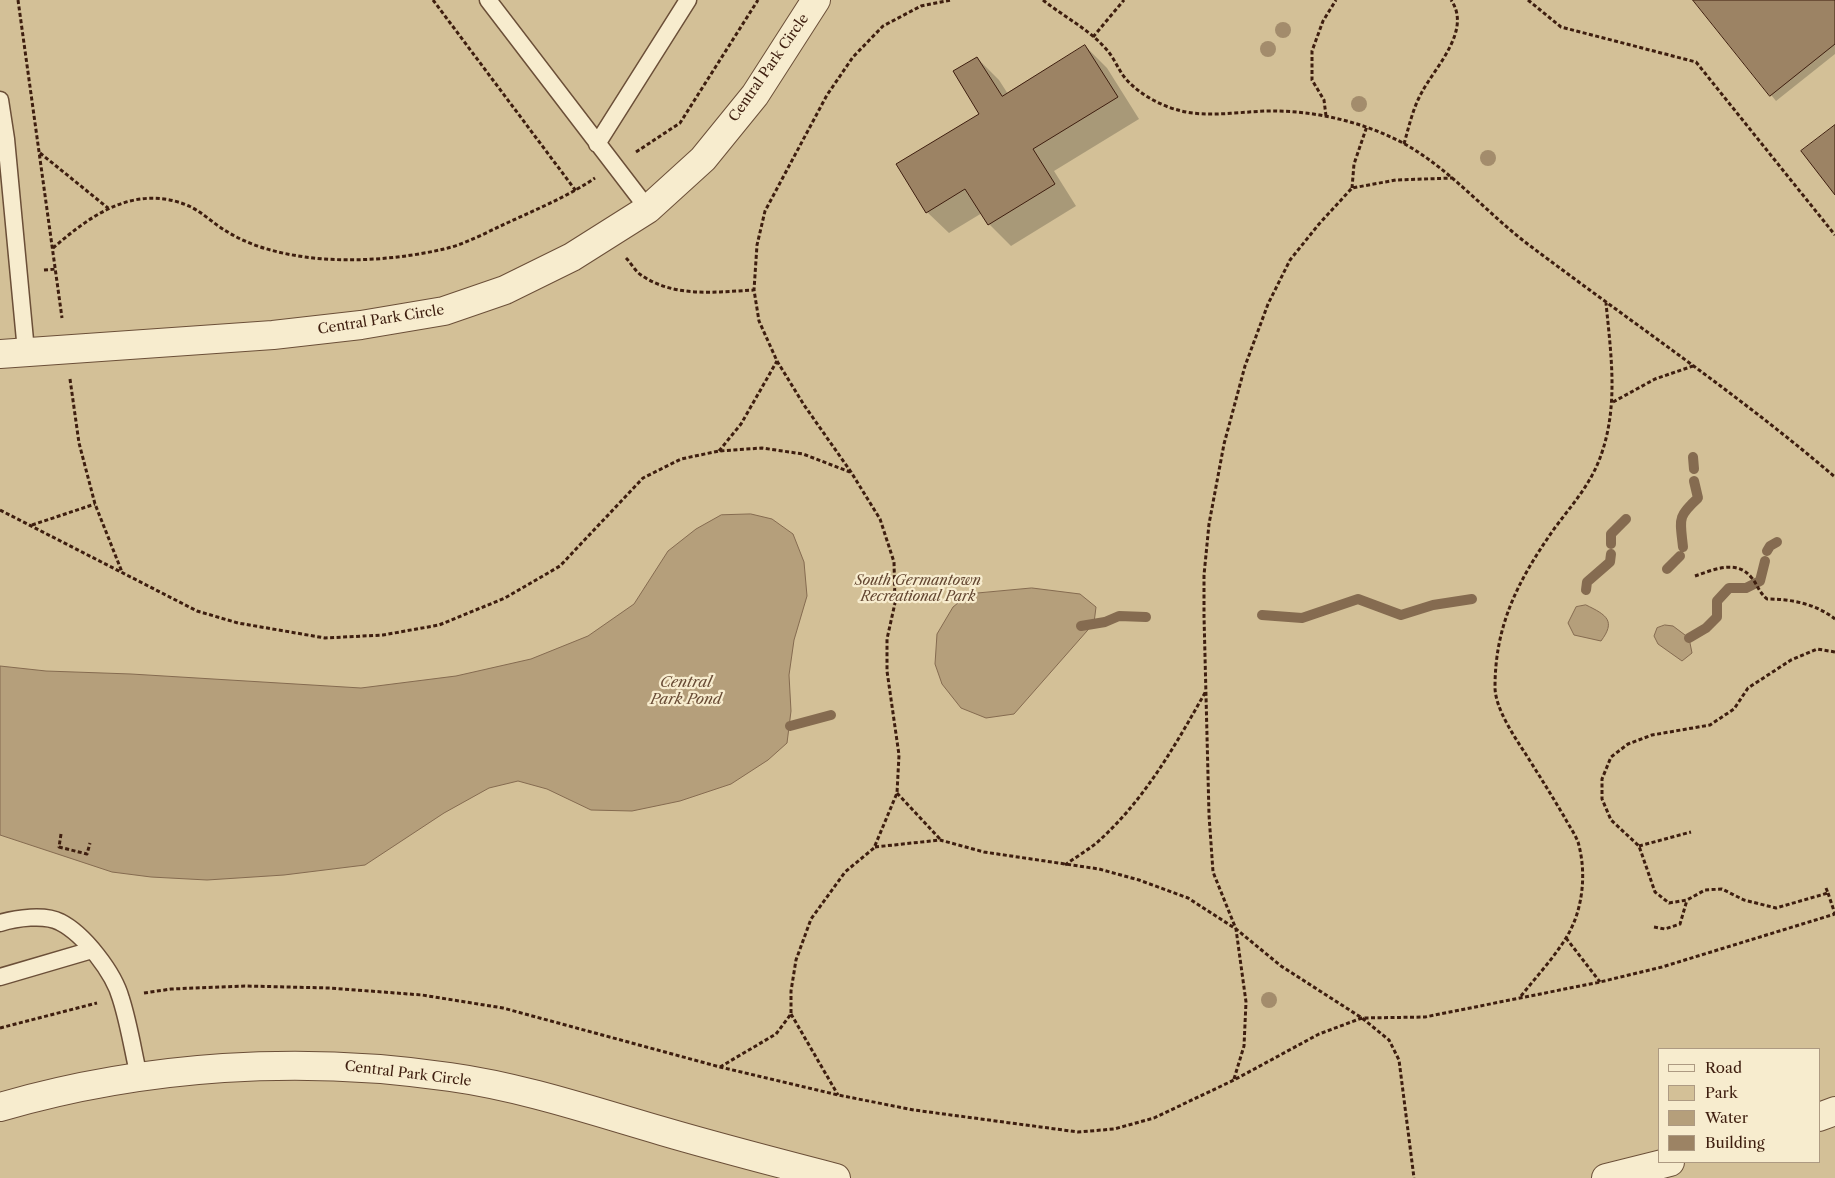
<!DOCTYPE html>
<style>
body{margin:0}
#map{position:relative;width:1835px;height:1178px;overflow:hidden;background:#f2e1b3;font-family:"Libre Caslon Text",serif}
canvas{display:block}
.legend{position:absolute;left:1658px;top:1048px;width:162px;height:115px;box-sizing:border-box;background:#f7ecce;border:1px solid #ad9a82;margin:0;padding:6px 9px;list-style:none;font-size:15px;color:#3e1e0f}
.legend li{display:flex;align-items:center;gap:10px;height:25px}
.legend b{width:25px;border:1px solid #ad9a82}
</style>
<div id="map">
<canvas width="1835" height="1178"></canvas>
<ul class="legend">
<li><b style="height:6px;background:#f7ecce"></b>Road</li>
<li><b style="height:14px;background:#d3c097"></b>Park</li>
<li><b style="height:14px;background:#b59f7b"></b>Water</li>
<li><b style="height:14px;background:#9c8364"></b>Building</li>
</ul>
</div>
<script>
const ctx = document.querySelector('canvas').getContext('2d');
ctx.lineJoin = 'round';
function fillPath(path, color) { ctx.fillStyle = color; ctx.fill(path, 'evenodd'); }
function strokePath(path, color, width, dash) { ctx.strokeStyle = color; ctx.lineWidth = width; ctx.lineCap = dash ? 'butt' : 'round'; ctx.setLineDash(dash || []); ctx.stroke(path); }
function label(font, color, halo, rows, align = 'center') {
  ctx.font = font + ' "Libre Caslon Text",serif'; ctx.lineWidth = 4.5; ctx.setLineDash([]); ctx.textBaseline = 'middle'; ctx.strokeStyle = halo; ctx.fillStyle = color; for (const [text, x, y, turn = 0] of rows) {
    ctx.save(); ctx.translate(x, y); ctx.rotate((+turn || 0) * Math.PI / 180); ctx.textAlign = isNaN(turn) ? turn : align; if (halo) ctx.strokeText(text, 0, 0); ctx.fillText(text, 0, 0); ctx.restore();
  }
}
const green = new Path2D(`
 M0,0H1835V1178H0ZM1659,1049H1819V1162H1659Z`);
const water = new Path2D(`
 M751,514L772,519L793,534L804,562L807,596L794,640L789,675L791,711L787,743L768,760L731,784L680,801L632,811L591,810L547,789L518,781L489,788L444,813L365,865L284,875L207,880L151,877L112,872L0,835V666L46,671L131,674L361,688L456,676L531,659L588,636L634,604L668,551L696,529L721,515Z
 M1032,588L1080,594L1096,607L1094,623L1014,714L986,718L961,708L942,684L935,664L937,634L953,607L969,594Z
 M1586,605C1607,615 1616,621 1601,641L1574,635L1568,623L1576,607Z
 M1665,625L1673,626L1689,638L1692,653L1682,661L1658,644L1654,636L1657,628Z`);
const shadow = new Path2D(`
 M1694,0H1835V54L1776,101Z
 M1085,46L1107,68L1139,119L1054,171L1076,206L1011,246L989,224L982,213L949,233L927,212L980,114L977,58L999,80L1008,94Z`);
const stream = new Path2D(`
 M1693,457L1694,469
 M1611,544V534L1626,519
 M1683,547C1680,519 1677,517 1698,498L1694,481
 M1767,551L1770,546L1777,542
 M1667,569L1680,556
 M1586,590L1587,582L1610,562L1611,554
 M1262,615L1302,618L1358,599L1401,615L1433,605L1472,599
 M1081,626L1105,622L1119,616L1146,617
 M1689,638L1706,628L1717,617V601L1729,588H1746L1760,581L1765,561
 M790,726L831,715`);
const building = new Path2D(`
 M1693,0H1835V44L1770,96Z
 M1085,45L1118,97L1033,149L1055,184L988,225L965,189L926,213L896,164L979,114L953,71L977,57L1002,96Z
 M1835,125V195L1801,151Z`);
const path = new Path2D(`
 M18,0L62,318
 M433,0L576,191
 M1043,0C1064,17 1089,29 1107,50C1113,57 1117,66 1122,74C1134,91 1158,105 1178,110C1207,119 1248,110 1278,111C1321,112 1365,123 1403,143C1452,170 1488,215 1533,248C1634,324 1739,395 1835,477
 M1528,0L1561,27L1696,62L1835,235
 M1093,37L1124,0
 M1326,116L1324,100L1312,80V51L1323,21L1336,0
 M1404,144C1409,126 1413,108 1422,92C1436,66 1472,30 1451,0
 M636,152L680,123L758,0
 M40,153L108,208
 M1352,188L1354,164L1367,126
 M53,248C91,215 135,183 189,206C202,212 214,224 226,231C250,246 277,253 305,257C349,263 401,259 444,249C466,244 487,232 507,223C537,209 567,197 595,178
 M626,258C631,263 635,271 641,275C674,298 716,292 754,290
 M44,270L56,269
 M70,379L79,443L95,504L122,572
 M1613,402L1655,379L1693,366
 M719,451L741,424L777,361
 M0,510L197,611L238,623L325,638L383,635L439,625L505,598L560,566L643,478L681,459L719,451L762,448L803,454L850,472
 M32,525L95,504
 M1695,576C1713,570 1736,559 1751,577C1758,585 1758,591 1767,599C1792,599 1816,604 1835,619
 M897,793L940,839
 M61,834L59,847L87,854L90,843
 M1639,846L1691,832
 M875,847L940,840L984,852L1099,869L1139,880L1188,898L1236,929L1281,966L1362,1018L1389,1040L1399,1060L1414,1178
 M1065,865C1077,856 1092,848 1102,838C1147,796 1176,744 1206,691
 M1826,888L1828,893L1776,908L1744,900L1722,889L1705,890L1687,900L1669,903L1655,892L1639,846L1611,820L1602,799V779L1611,757L1628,744L1652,735L1710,725L1734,709L1748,688L1791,660L1817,649L1835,652
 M1828,893L1835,914
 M1654,927L1665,929L1680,924L1687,900
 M1566,938L1600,982
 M144,993L171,989L245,986L330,988L422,995L503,1008L720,1067L838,1095L914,1110L1078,1132L1114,1129L1154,1118L1234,1080L1319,1034L1362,1018L1425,1017L1600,982L1662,967L1835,914
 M1521,996C1536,977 1553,959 1566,938C1583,911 1587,873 1578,842C1575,834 1569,826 1565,818C1552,796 1539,775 1525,753C1514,736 1495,708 1495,687C1495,624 1519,579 1554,529C1571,506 1590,485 1600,458C1619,407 1611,355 1606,303
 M791,1014L838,1095
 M0,1028L97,1003
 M720,1067L776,1034L791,1014V991L796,960L811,919L845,872L874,848L897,793L899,755L887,671V639L895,603L894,562L880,519L851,472L804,405L777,361L759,321L754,290L757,245L765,211L827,95L853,57L883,26L921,6L951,0
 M1234,1079L1244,1046L1246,1002L1236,929L1213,872L1209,815L1204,616V575L1209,524L1224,444L1245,366L1268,304L1290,260L1319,224L1352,188L1396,180L1453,178`);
const service = new Path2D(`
 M488,0L648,209
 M0,100L6,139L26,351
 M597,144L688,0
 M0,923C16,918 45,914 60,922C84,934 114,973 121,999C129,1024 133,1051 139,1077
 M0,977L92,950`);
const minor = new Path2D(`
 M0,354L273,335L361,325L444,311L505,290L572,257L648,209L703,159L755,95L816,0
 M0,1107C145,1065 301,1055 450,1077C522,1087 593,1111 662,1131C720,1148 778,1163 836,1178
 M1819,1117L1835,1111
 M1606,1178L1670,1162`);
const trees = [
 [1283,30],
 [1268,49],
 [1359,104],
 [1488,158],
 [1269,1000]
];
const streetNames = [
 ["Central Park Circle",769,68,-55],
 ["Central Park Circle",381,320,-9],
 ["Central Park Circle",408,1074,7]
];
const parkNames = [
 ["South Germantown",918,581],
 ["Recreational Park",918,597]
];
const waterNames = [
 ["Central",686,683],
 ["Park Pond",686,700]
];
fillPath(green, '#d3c097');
fillPath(water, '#b59f7b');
strokePath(water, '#856b50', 1);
fillPath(shadow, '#0003');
strokePath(stream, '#856b50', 10);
fillPath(building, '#9c8364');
strokePath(building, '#3e1e0f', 1);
strokePath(service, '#6b4f38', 19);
strokePath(minor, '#6b4f38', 30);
strokePath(path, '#3e1e0f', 3, [4, 2.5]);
strokePath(service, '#f7ecce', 16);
strokePath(minor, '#f7ecce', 28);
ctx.fillStyle = '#a38c6c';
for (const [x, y] of trees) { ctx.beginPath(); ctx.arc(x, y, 8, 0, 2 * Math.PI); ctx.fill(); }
label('14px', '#3e1e0f', '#f7ecce', streetNames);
label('italic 14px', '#634631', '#f7ecce', parkNames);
label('italic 15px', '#684b35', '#f7ecce', waterNames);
</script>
